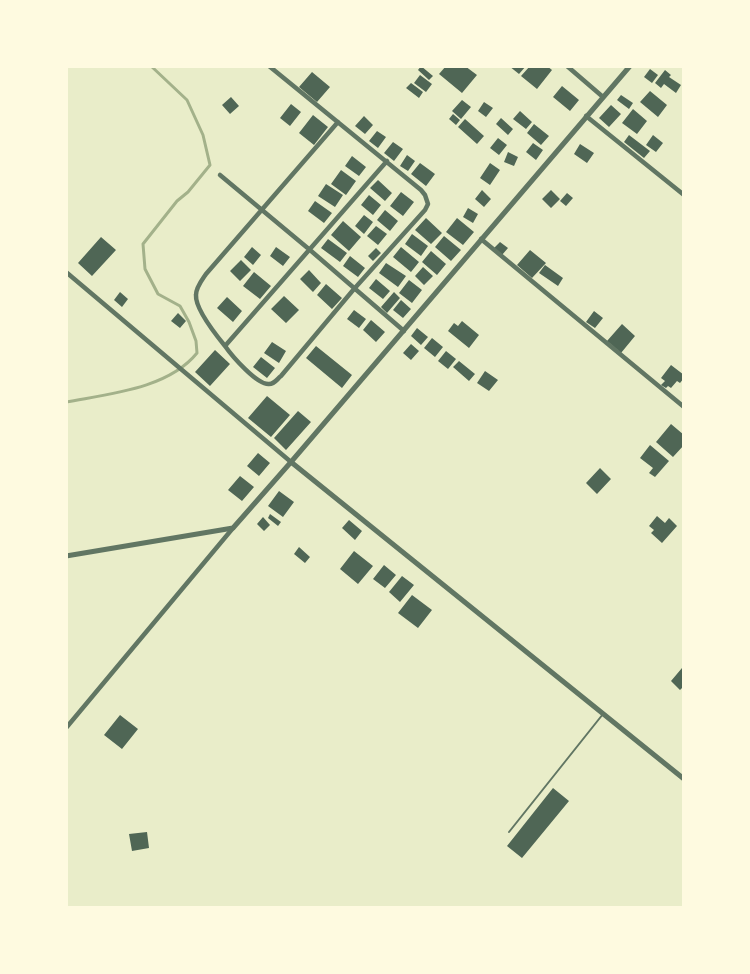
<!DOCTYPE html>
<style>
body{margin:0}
#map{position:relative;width:750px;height:974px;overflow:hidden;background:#e9edc9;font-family:"DM Sans",sans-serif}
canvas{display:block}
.frame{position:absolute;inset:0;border:68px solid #fefae0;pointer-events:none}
</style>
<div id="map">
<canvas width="750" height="974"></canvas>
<div class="frame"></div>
</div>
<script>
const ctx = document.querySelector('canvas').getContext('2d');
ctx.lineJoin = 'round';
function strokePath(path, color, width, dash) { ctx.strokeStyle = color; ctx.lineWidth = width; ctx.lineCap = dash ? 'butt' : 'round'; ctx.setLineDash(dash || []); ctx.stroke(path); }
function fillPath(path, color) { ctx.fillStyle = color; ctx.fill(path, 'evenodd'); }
const stream = new Path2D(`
 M66,402C108,394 168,389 197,353L196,341L189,322L180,306L158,294L145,269L143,244L177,201L188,192L210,165L203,135L187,100L151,66`);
const building = new Path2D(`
 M421,66L433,76L429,80L418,70Z
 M446,66H465L477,75L462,93L439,74Z
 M509,66H526L519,74Z
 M530,66H547L552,70L537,89L521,76Z
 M650,69L658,75L652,83L644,77Z
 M665,70L671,75L669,77L681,85L676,93L664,84L661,88L655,83Z
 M312,72L330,87L317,102L299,87Z
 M420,75L432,84L426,92L414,83Z
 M411,83L423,92L419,98L406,88Z
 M562,86L579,100L570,111L553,97Z
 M650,91L667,105L658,117L640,102Z
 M621,95L633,103L629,109L617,100Z
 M231,97L239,106L230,114L222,105Z
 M462,100L471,107L461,119L452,111Z
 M484,102L493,108L486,117L478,111Z
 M291,104L301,112L290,126L280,118Z
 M611,105L621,114L609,127L599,118Z
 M633,109L647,121L637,134L622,123Z
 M520,111L532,122L526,129L513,119Z
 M453,114L460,120L456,125L449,119Z
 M313,115L328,127L314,145L299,133Z
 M364,116L373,125L365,134L355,126Z
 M501,118L513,129L508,135L496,124Z
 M465,119L484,136L477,144L458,127Z
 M534,124L549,136L541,145L527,133Z
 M377,131L386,137L378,148L369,141Z
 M629,135L650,151L644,158L624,142Z
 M653,135L663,143L656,152L646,145Z
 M498,138L507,145L499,155L490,148Z
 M393,142L403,149L394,161L384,153Z
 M533,143L543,150L536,160L526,152Z
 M580,144L594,153L587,163L574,154Z
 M508,152L518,157L514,166L504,162Z
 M407,155L415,161L408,171L400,166Z
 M352,156L366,167L359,176L345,166Z
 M420,163L435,174L426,186L411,174Z
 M490,163L500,170L490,185L480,178Z
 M341,170L356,181L346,195L331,184Z
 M378,180L392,193L385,201L370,188Z
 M326,184L343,195L335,207L318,196Z
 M482,190L491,199L484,207L475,199Z
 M551,190L560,199L551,208L542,199Z
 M401,192L414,202L403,216L390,206Z
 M567,193L573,198L566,206L560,201Z
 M369,195L381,205L373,215L361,205Z
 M315,201L332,213L324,223L308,211Z
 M468,208L478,214L473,223L463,217Z
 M385,210L398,221L390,231L377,220Z
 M364,215L373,222L364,234L355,226Z
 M426,218L442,233L431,244L415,230Z
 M457,218L474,232L463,245L446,232Z
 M343,221L361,237L349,251L331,235Z
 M376,226L387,234L378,245L367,236Z
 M412,234L428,246L421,256L405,244Z
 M444,236L461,250L451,261L435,247Z
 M101,237L116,250L92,276L78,263Z
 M328,239L347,253L340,262L321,248Z
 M500,242L508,248L502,255L494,248Z
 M252,247L261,255L253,265L244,257Z
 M276,247L290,257L283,266L270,256Z
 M401,247L419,262L411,272L393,257Z
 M376,248L381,253L373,261L368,256Z
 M530,250L546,263L532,278L517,265Z
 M431,251L446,264L437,275L422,262Z
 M350,256L365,268L358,277L343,266Z
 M241,260L251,270L240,281L230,271Z
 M386,263L406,276L398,287L379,273Z
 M545,265L563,278L558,286L539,273Z
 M423,267L433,276L424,285L415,276Z
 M309,270L321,283L313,292L300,279Z
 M254,272L271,286L260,299L243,286Z
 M376,279L390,291L383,299L369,288Z
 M409,280L422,290L412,303L399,293Z
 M326,284L342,298L332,309L317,295Z
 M120,292L128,299L122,307L114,300Z
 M394,292L400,298L387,313L381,307Z
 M284,296L299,310L286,323L271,309Z
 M227,297L242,311L233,322L217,308Z
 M401,300L411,309L403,318L393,310Z
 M354,310L366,319L359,328L347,319Z
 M594,311L603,318L595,328L586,322Z
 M178,313L186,321L180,328L171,321Z
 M371,320L385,332L376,342L363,330Z
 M462,321L479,335L469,348L448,331L454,323L458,326Z
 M622,324L635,336L621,353L607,341Z
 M417,328L428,337L421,345L411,336Z
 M432,338L443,347L435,357L424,348Z
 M272,342L286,351L279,363L264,353Z
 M411,344L419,351L411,360L403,353Z
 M316,346L352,375L342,388L306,358Z
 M215,350L230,364L210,386L195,372Z
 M446,351L456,359L448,369L438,361Z
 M261,357L275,368L267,378L253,367Z
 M459,361L475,374L469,381L453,367Z
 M671,365L684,375V378L680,383L677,381L671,388L668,386L666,388L661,385L665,381L661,378Z
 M485,371L498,380L489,391L477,383Z
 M267,396L290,415L271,437L248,418Z
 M298,411L311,422L286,450L274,438Z
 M671,424L684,435V445L673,457L656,442Z
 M650,445L669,461L655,477L649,473L653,468L640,458Z
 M258,453L270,463L259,476L247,466Z
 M600,468L611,479L597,494L586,483Z
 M240,476L254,487L242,501L228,490Z
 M279,491L294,502L283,517L268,506Z
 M270,514L281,522L278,526L268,518Z
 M657,516L665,523L669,518L677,526L662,543L651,533L654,530L649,526Z
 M263,517L270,525L264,531L257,524Z
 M349,520L362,531L355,540L342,528Z
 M299,547L310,557L305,563L294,554Z
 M354,551L373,566L358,584L340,569Z
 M384,565L396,575L385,588L373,579Z
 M402,576L414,585L400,602L389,592Z
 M412,595L432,610L418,628L398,613Z
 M682,668L684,669V686L680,690L671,681Z
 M120,715L138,729L122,749L104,735Z
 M553,788L569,801L522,858L507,846Z
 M147,832L149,848L132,851L129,834Z`);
const service = new Path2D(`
 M509,832L603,714`);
const minor = new Path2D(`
 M269,66L421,190L425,195L428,204L425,210L354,289L281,376C277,379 275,384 269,384C257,385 232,356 225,346L387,161
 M567,66L603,97
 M586,116L684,195
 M220,175L310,250L404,331
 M481,239L684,407
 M66,272L291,462
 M225,346C216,335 195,309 196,295C196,287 202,280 206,274L338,122
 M66,728L233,528`);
const tertiary = new Path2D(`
 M291,462L684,779
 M66,556L233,528L291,462L630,66`);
strokePath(stream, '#a3b18a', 3);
fillPath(building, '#4f6655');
strokePath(service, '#617663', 2);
strokePath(minor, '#617663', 4.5);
strokePath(tertiary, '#617663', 5);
</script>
